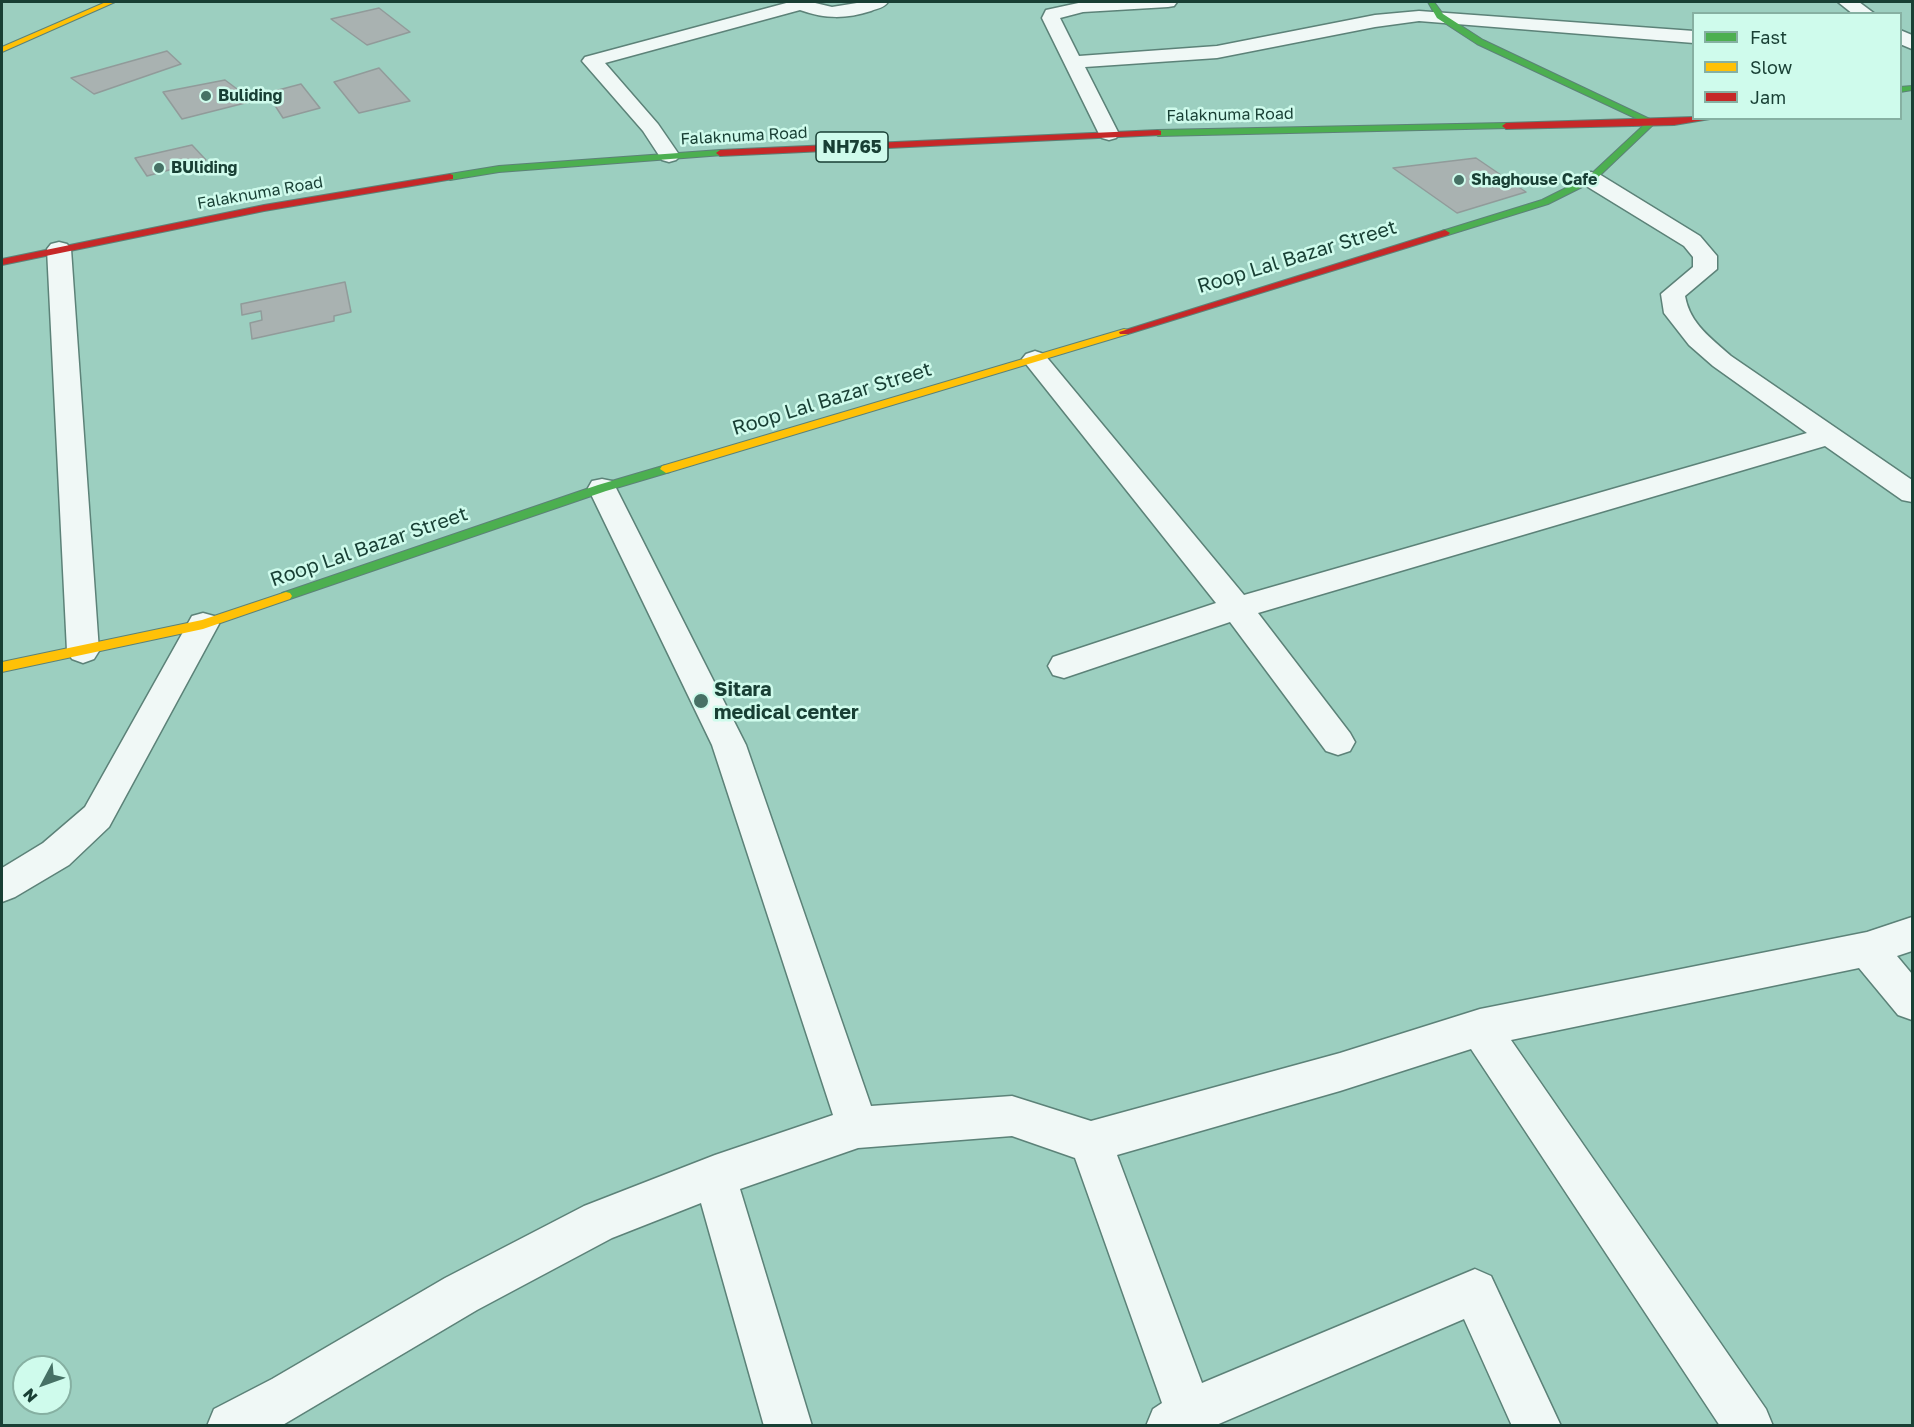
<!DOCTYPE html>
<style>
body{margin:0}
#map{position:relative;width:1914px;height:1427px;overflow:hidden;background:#9ccfc0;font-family:"Golos Text",sans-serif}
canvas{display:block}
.frame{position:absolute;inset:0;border:3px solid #183f34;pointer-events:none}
.legend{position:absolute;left:1692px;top:12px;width:210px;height:108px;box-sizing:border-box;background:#cffbec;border:2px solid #86b0a2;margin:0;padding:8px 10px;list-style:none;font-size:18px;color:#183f34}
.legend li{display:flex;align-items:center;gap:12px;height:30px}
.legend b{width:30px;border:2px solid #86b0a2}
.north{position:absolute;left:12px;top:1355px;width:60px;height:60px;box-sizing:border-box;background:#cffbec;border:2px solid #86b0a2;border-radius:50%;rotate:229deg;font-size:16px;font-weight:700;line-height:24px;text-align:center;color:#183f34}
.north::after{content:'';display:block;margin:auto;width:21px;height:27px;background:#467165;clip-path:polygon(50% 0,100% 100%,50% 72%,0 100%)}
</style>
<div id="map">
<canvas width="1914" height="1427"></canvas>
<div class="frame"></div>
<ul class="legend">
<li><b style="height:8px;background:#4caf50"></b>Fast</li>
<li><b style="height:8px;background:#ffc107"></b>Slow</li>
<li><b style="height:8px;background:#c62828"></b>Jam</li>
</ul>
<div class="north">N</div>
</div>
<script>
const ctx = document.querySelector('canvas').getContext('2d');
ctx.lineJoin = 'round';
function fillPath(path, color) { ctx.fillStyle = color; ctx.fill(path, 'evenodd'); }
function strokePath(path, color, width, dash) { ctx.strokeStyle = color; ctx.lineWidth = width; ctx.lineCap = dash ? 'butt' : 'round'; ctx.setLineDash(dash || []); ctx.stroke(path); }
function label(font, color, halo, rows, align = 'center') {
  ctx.font = font + ' "Golos Text",sans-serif'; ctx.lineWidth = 5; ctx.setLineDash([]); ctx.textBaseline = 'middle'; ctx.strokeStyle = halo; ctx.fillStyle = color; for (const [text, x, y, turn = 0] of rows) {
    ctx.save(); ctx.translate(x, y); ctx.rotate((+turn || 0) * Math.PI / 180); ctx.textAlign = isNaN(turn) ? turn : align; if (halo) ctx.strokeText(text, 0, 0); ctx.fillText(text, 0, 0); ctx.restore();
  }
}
const building = new Path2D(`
 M379,8L410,32L367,45L331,19Z
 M167,51L181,64L94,94L71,78Z
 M379,68L410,101L359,113L334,82Z
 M225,80L253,101L182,119L163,92Z
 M301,84L320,108L283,118L267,93Z
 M192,145L206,160L147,176L135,158Z
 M1476,158L1526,192L1457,213L1393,168Z
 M345,282L351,312L334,316V321L252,339L250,323L262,320L261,311L242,315L241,304Z`);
const street = new Path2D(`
 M790,2H811L832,7L863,2H888C884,8 878,8 871,11C846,19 825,19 800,10L605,63L658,124L680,156L676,160L669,162L662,160L643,131L582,61L585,57Z
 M1083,2H1177L1174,6L1168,7L1083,12L1060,18L1079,56L1217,46L1375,15L1419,11L1694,31V43L1419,21L1375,27L1217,58L1085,67L1119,134L1116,138L1109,140L1102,138L1099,134L1042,18L1046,10Z
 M1838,2H1859L1875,14H1853Z
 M1900,30L1912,35V49L1900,44Z
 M1591,172L1599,174L1700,236L1717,256V269L1685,296C1690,324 1711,338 1731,356L1912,480V502L1902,500L1825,446L1258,613L1350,733L1355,742L1350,751L1338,755L1326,751L1230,622L1064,678L1053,675L1048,666L1053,657L1216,603L1026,364L1022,359L1026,354L1035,351L1044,354L1244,595L1807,433L1713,366L1689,345L1664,313L1661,294L1693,267V257L1684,246L1583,184L1580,179L1583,174Z
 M59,242L67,244L71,249L99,651L94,659L83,663L72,659L67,651L47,249L51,244Z
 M602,479L612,481L616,488L746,745L871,1106L1012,1096L1091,1121L1340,1053L1480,1009L1867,932L1912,917V951L1897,956L1912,974V1020L1898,1015L1859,968L1511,1040L1766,1409L1773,1426H1720L1471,1049L1340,1091L1117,1155L1202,1383L1475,1269L1491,1276L1561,1426H1512L1464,1319L1214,1426H1146L1153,1409L1162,1403L1075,1158L1012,1136L858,1148L740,1189L812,1426H764L701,1203L612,1238L477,1310L281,1426H207L214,1409L272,1379L445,1278L584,1206L715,1155L833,1115L712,745L588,488L592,481Z
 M203,613L214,616L219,624L109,827L69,865L15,897L2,902V868L43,843L85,807L192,616Z`);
const fast = new Path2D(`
 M1428,2H1434L1443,14L1483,40L1656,122L1594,181L1548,204L1448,235H1442V231L1542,200L1588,177L1646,123L1477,44L1437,18Z
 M1912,86V90L1900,92V87Z
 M1506,123L1509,124V128L1158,136L1154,133L1158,130Z
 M720,150L724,153L723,155L499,172L450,180L446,177L450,174L499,166Z
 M666,465L672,469L670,472L606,491L290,599H282L280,596L282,593L598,485Z`);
const slow = new Path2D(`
 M106,2H115L2,52V47Z
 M1124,329L1128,330V334L670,472L666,473L660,469L662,466Z
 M286,592L290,593L292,596L290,599L203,629L2,672V662L202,620Z`);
const jam = new Path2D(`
 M1694,117L1716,118L1674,125L1506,129L1502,126L1506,123Z
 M1158,130L1161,131V135L720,156L716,153L720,150Z
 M450,174L453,175V179L264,211L2,265V259L264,205Z
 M1445,230L1450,233L1448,235L1128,334H1120L1119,332Z`);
const markers = [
 [206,96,6,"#467165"],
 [159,168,6,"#467165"],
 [1459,180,6,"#467165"],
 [701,701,8,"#467165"]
];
const farPoinames = [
 ["Buliding",218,96],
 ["BUliding",171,168],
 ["Shaghouse Cafe",1471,180]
];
const farStreetnames = [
 ["Falaknuma Road",1230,115,-1],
 ["Falaknuma Road",744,136,-3],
 ["Falaknuma Road",260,193,-10]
];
const shields = [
 [852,147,72]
];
const shieldNames = [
 ["NH765",852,147]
];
const streetNames = [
 ["Roop Lal Bazar Street",1297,257,-17],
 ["Roop Lal Bazar Street",832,399,-17],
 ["Roop Lal Bazar Street",369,547,-19]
];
const poiNames = [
 ["Sitara",714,690],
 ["medical center",714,713]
];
fillPath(building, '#a9b2b1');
strokePath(building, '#919b9a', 1.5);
strokePath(street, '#5c8278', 3);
strokePath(fast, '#5c8278', 2);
strokePath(slow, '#5c8278', 2);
strokePath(jam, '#5c8278', 2);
fillPath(street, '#f0f8f6');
fillPath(fast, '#4caf50');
fillPath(slow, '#ffc107');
fillPath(jam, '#c62828');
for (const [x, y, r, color] of markers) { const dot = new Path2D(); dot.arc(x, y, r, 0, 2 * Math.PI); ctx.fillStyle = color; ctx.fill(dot); strokePath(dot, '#cffbec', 2); }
label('bold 16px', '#183f34', '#cffbec', farPoinames, 'left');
label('16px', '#183f34', '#cffbec', farStreetnames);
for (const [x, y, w] of shields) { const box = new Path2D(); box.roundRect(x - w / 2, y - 15, w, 30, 4.5); ctx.fillStyle = '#cffbec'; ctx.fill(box); strokePath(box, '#183f34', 1.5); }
label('bold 18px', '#183f34', null, shieldNames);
label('20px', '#183f34', '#cffbec', streetNames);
label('bold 20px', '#183f34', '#cffbec', poiNames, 'left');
</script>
